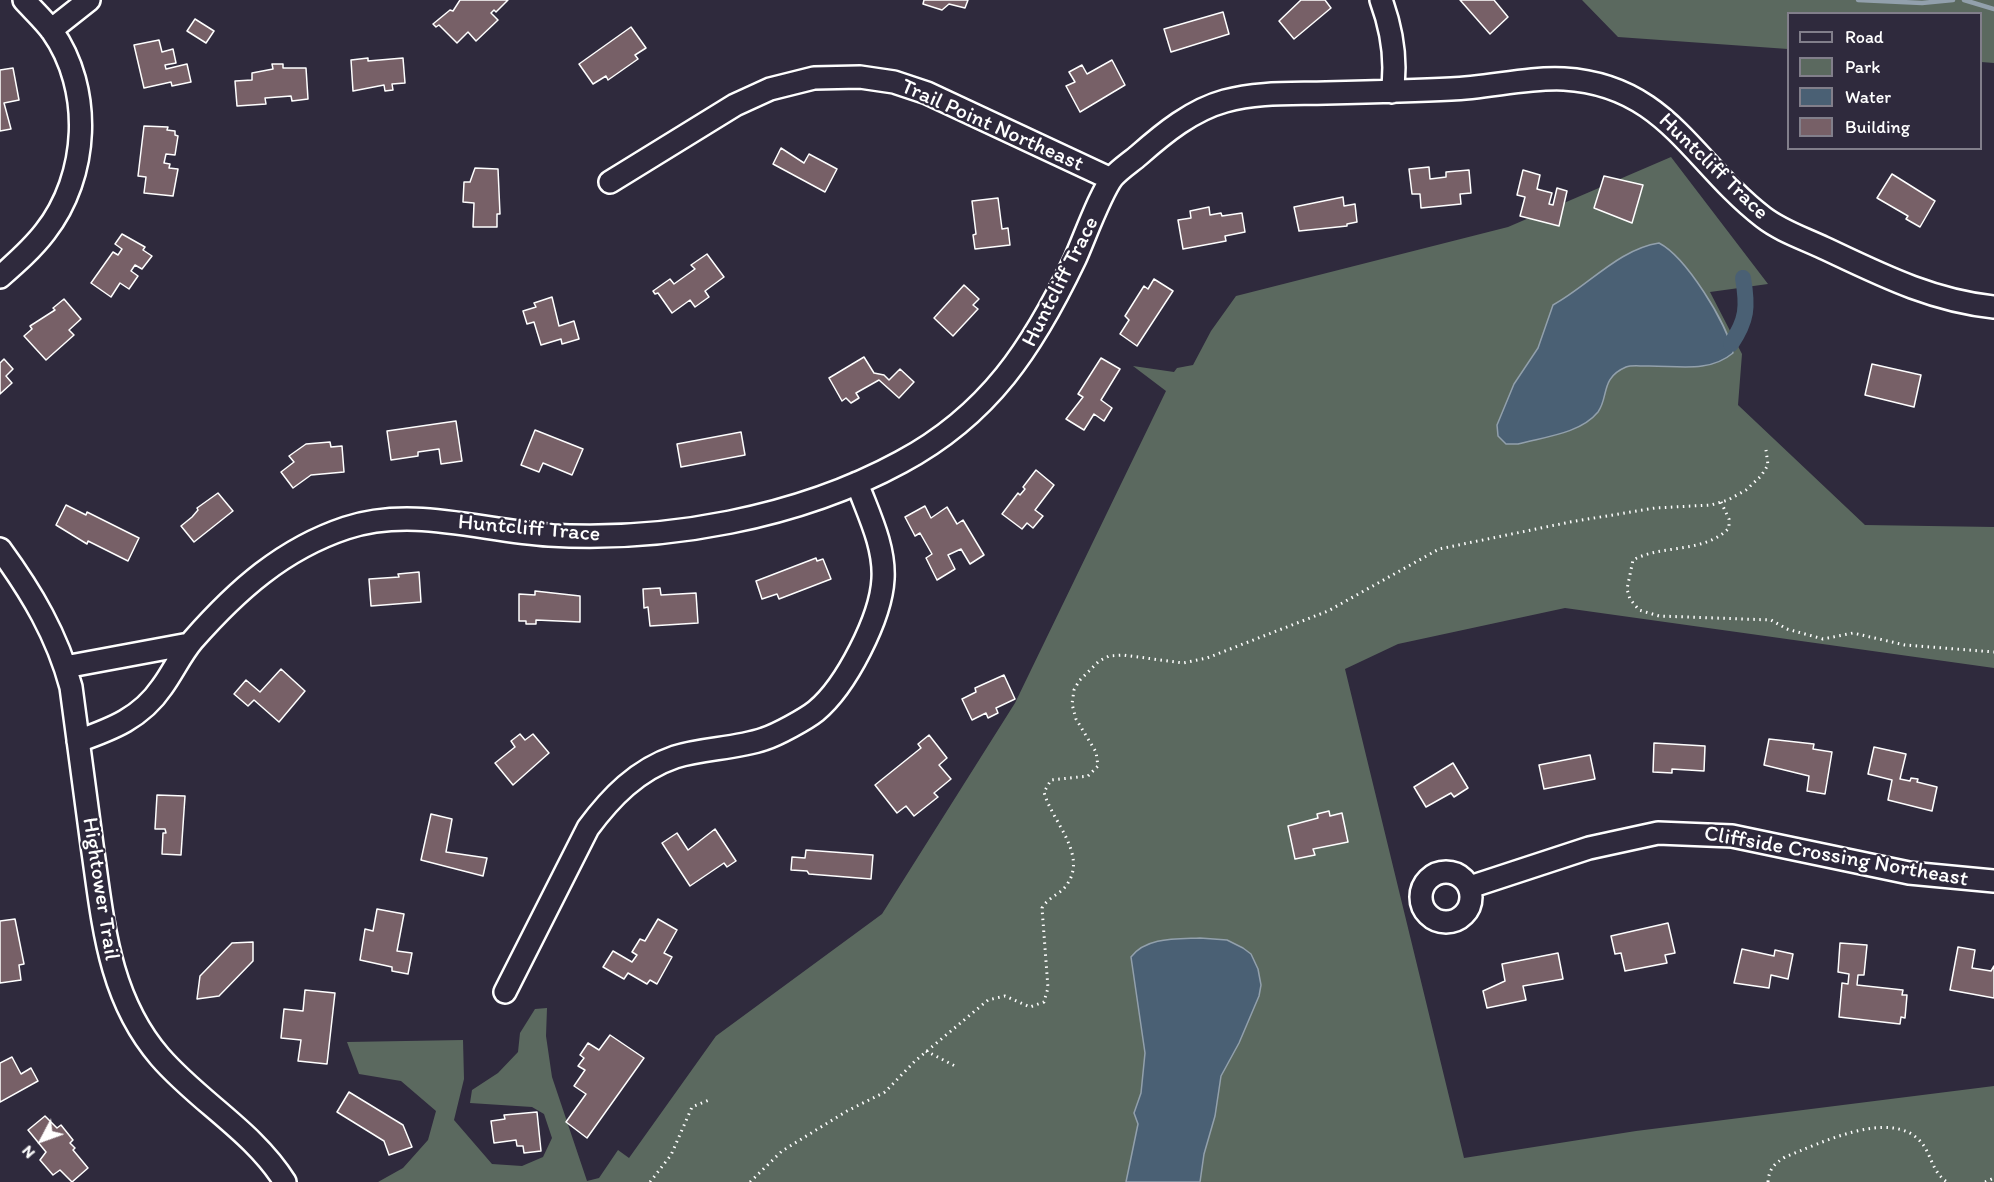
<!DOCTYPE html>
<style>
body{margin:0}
#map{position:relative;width:1994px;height:1182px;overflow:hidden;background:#2f2a3d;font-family:Itim,sans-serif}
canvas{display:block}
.legend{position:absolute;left:1787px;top:12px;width:195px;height:138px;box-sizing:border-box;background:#2f2a3d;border:2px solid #827f8b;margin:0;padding:8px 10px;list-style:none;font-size:18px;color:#fff}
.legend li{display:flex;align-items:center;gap:12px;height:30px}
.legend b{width:30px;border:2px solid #827f8b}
.north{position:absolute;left:12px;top:1110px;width:60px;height:60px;-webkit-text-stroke:4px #2f2a3d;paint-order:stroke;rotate:229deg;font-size:16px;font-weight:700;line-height:24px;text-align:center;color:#fff}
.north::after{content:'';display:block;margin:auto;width:21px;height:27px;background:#fff;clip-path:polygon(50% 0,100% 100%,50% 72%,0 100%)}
</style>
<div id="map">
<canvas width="1994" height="1182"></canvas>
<ul class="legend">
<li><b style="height:8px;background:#2f2a3d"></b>Road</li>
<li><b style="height:16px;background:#5b695f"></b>Park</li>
<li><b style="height:16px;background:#4a6074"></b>Water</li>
<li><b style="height:16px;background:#776067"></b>Building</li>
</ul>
<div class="north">N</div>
</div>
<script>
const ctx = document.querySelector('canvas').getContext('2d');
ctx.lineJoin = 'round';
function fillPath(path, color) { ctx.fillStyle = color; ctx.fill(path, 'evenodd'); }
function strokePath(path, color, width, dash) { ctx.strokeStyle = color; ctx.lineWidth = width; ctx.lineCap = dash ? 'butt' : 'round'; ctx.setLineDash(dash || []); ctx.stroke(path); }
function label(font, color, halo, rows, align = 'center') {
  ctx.font = font + ' Itim,sans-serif'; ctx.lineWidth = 4.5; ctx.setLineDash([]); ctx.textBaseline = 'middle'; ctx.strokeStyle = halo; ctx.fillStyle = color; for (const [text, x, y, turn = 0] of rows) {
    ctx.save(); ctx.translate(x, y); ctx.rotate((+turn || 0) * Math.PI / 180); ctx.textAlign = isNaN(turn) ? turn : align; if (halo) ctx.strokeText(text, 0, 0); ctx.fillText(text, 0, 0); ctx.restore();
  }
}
const green = new Path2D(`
 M1582,0H1994V63L1981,62L1980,14H1788V49L1618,37Z
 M1671,157L1768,284L1710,292L1742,354L1738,405L1865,525L1994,527V668L1565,608L1398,644L1345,669L1464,1158L1636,1131L1994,1086V1182H378L403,1168L428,1140L436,1111L401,1081L359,1074L347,1042L463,1040L464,1079L454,1120L492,1164L522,1166L543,1157L552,1138L544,1114L532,1107L470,1103L472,1090L498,1073L518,1052L520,1033L535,1009L547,1008L546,1036L552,1077L587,1181L599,1178L618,1150L629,1158L716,1036L882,914L1015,703L1166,391L1133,366L1174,372L1177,368L1193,365L1211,331L1236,296L1508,227Z`);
const water = new Path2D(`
 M1659,243C1686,257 1727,323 1733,353C1708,374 1675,365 1645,366C1639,366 1631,365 1626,367C1600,378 1609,397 1598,412C1580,434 1543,437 1518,444H1506L1498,436L1497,425L1514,384L1538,348L1553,305C1588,286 1619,249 1659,243Z
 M1200,938L1227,940L1243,948L1251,954L1258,969L1261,985L1259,996L1239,1043L1221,1076L1215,1116L1204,1154L1200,1182H1126L1138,1124L1134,1113L1141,1093L1145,1053L1131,957C1146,937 1176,939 1200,938Z`);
const stream = new Path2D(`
 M1858,0L1922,3L1953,0
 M1964,0L1994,9`);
const canal = new Path2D(`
 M1731,344C1747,320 1748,307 1743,278`);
const building = new Path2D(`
 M460,0H508L496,12L494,10L491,13L498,20L476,41L468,32L457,43L439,25L436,27L433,24L450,10L453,11Z
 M924,0H968L965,8L949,4L942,10L923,4Z
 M1301,0H1325L1331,8L1294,39L1279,21Z
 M1460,0H1494L1508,17L1490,34Z
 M1223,12L1229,34L1171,52L1164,29Z
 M195,19L214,31L206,43L187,31Z
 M631,27L646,48L635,55L638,59L608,80L606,76L593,84L579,64Z
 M159,40L162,52L173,49L176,63L165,65L166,69L187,64L191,82L172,86L171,82L144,88L134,45Z
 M368,58V61L403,58L405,83L392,84L393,90L385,91L384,85L353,91L351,60Z
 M1112,60L1125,85L1080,112L1066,86L1075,82L1069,72L1082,65L1087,74Z
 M272,64H283V68H306L308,99L292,101L291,96L265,98L266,104L237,106L235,81L252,80V73L273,69Z
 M13,68L19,100L4,103L11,129L0,131V70Z
 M144,126L168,127L167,130L175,131V135L178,136L175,155L166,154L164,163L170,164L169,168L178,169L173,196L144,193L146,177L138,176Z
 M781,148L804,163L809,154L837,169L825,192L773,164Z
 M1429,167L1430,179L1446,177V172L1469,170L1471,193L1460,194L1461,204L1421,208L1420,194H1412L1409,169Z
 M475,168L498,169L500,214H497V227H473L474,203L463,202L464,182H470Z
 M1523,170L1540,175L1537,189L1552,193L1549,204L1553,205L1557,188L1567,191L1559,226L1520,216L1525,197L1517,195Z
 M1892,174L1935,201L1920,227L1906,219L1908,216L1877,198Z
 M1604,176L1643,185L1632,223L1594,208Z
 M1343,197L1344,206L1355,204L1357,222L1347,224V226L1299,231L1294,207Z
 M998,198L1002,229L1008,228L1010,245L975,249L973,235L976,234L972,201Z
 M1209,207L1210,215L1221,213L1222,216L1242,213L1245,232L1225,236L1226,241L1183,249L1178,220L1191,218L1190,211Z
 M122,234L145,247L143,250L152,256L142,269L135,265L131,271L138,276L129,289L120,283L111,297L91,283L113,252L118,255L122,249L115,244Z
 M707,254L724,277L705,291L709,297L695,307L690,300L672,313L658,293L655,294L653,291L670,279L674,284L695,269L691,265Z
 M1154,279L1173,291L1137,346L1120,334L1129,320L1125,316L1144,286L1148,289Z
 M964,285L979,299L973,305L978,309L953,336L934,318Z
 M552,297L559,326L574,321L579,339L562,344L561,339L541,345L534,322L527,324L523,311L536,307L534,303Z
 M64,299L81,319L69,330L74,335L46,360L24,336L32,329L30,326L55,310L53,308Z
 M864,357L874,373L884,375L889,380L900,369L914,382L899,398L879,380L856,393L859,398L851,403L846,398L842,401L829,378Z
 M1101,358L1120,369L1101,400L1112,408L1104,421L1094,414L1084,430L1066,419L1083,397L1078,394Z
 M4,359L13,369L6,376L12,383L0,394V363Z
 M1872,364L1921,375L1914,407L1865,395Z
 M456,421L462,461L441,464L439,449L418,452V456L391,460L387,431Z
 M535,430L583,449L572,475L543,463L539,472L521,465Z
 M741,432L745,455L681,467L677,444Z
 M330,442L331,447L342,446L344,472L311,475L293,488L281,472L294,462L289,456L306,444Z
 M1036,470L1054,485L1035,510L1043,516L1033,528L1027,523L1022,529L1002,514L1018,493L1020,495L1025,489L1023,487Z
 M218,493L233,511L194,542L181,526L192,517L198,510L197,508Z
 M66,505L86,515L87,512L139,538L128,561L88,541L87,544L56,525Z
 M925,506L931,518L947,507L957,524L963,520L984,555L970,564L961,549L948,555L955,569L937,580L926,558L932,554L920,533L915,536L905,517Z
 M816,558L817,561L823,559L831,579L779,599L777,594L762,599L756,581Z
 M419,572L421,602L371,606L369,579L399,577L398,574Z
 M660,588L661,595L696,593L698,623L650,626L648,607L644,608L643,589Z
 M535,591L580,596V622L536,620V624H526V621H519V594L535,595Z
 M281,669L305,691L279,722L254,700L248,706L234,694L246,680L260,692Z
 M1004,675L1015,699L996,708L998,713L988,718L986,713L972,720L962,699L976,692L975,688Z
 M520,734L525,740L533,734L549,753L513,785L495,763L515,747L511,741Z
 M929,735L947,758L939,765L951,779L934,793L938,797L914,816L906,806L897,813L875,785L921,748L918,744Z
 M1769,739L1814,744L1813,749L1832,752L1825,794L1807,791L1809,776L1764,765Z
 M1654,743L1705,746L1704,771L1672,769V773L1653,772Z
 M1874,747L1906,754L1900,779L1910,781L1911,778L1918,779L1917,782L1937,787L1932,811L1888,800L1892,780L1868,774Z
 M1590,755L1595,779L1544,789L1539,765Z
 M1453,763L1468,788L1454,797L1451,793L1426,807L1414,787Z
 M157,795L185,796L181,855L162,854L163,833H166L165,829H155Z
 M1329,811L1330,816L1342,813L1348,842L1313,849L1315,855L1295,859L1288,826L1318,818L1317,814Z
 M431,814L452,819L446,852L487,858L483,876L421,860Z
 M715,829L736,861L727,867L724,863L690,886L662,843L677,833L688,850Z
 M806,850L873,855L871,879L809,874L807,871L791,870L792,857L805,858Z
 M377,909L404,914L397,951L412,953L408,974L392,971V967L360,960L365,929L373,931Z
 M15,919L24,964L19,965L21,980L0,983V921Z
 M658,919L677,930L664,953L672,957L657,984L650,980L647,984L628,973L624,979L603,967L613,951L632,962L637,955L632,952L640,939L645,941Z
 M1668,923L1675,953L1665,955L1667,963L1625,971L1621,953L1615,954L1611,936Z
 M253,942V961L219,996L197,999L200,976L232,943Z
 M1840,943L1867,945L1864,975H1858L1857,985L1903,990L1902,995H1907L1905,1018L1901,1017L1900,1024L1839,1017L1842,983L1848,984L1849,974L1838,972Z
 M1958,947L1975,950L1972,968L1991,971L1994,966V998L1950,990Z
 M1742,949L1774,956L1775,950L1793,954L1788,979L1771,975L1769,988L1734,983Z
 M1558,953L1563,979L1523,986L1526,1000L1487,1008L1483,991L1505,981L1502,964Z
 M305,990L335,993L327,1064L298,1061L301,1040L281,1038L284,1009L303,1011Z
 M610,1035L644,1058L587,1138L566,1122L586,1094L574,1086L585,1070L578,1066L584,1058L580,1055L588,1043L599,1050Z
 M12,1057L21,1074L31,1068L38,1081L0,1102V1063Z
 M349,1092L403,1125L412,1147L389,1155L384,1141L337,1112Z
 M537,1112L541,1151L524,1153L523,1146H517L516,1140L494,1143L491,1121L505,1119L504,1115Z
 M45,1116L57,1128L61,1125L73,1140L70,1143L75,1148L73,1150L88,1168L72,1182L60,1170L53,1175L40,1160L46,1152L28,1130Z`);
const path = new Path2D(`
 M1721,502L1729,519V528C1704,554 1662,544 1633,560L1627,589L1630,599L1639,610L1659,616L1771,620L1787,629L1823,639L1853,633L1905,645L1994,652
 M926,1051L955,1066
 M650,1182L671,1155L692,1107L709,1100
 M750,1182L782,1151L847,1111L885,1092L915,1061L988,1000L1005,996L1030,1007L1044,1002L1048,988L1042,908C1049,896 1062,894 1068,883C1087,853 1051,820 1044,792L1051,780L1088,776L1098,766L1096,752L1076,719L1072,704L1074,690L1079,681L1099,661L1109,656L1123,655L1183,663L1207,658L1328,611L1439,549L1570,522L1655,508L1711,505L1728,500L1746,490L1761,476L1768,465L1766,450
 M1768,1182C1769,1169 1774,1164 1785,1157C1819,1144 1890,1108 1920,1141C1932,1154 1931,1171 1947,1182
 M1985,1182L1994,1178`);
const minor = new Path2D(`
 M1381,0C1392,30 1397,61 1392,92
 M51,30L89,0
 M610,182L735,105L770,89L814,78L860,77L894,82L927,93L1111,179
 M0,277C16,263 32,249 45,232C89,176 93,89 52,31C44,20 33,10 24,0
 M0,549C32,593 57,635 71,687C78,740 85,792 92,845C103,921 108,997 160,1057C199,1102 253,1131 285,1182
 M65,667L189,644
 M78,741C112,729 141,718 162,687C173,672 181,654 193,640C237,590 283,549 346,528C413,506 482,531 549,535C665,542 798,518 901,462C989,415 1033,347 1075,259C1084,239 1101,192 1113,177C1120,169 1131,162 1139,155C1164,133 1192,110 1225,101C1258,92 1292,94 1326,93C1368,92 1410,91 1451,89C1488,88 1527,77 1564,79C1666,85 1692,162 1763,217C1781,231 1803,238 1824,248C1879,274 1932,301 1994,307
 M1421 897a25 25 0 1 1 50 0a25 25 0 1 1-50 0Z
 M1470,887L1589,848L1658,833L1732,836L1909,873L1994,881
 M505,992L588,828C611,797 637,770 675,757C703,748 735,749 764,739C777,735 806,719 816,711C846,686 881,618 883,579C885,546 868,513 857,483`);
const streetNames = [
 ["Trail Point Northeast",992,126,24],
 ["Huntcliff Trace",1713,167,44],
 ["Huntcliff Trace",1061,282,-63],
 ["Huntcliff Trace",529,529,5],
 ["Cliffside Crossing Northeast",1836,857,10],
 ["Hightower Trail",100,889,81]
];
fillPath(green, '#5b695f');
fillPath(water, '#4a6074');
strokePath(water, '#92a0ac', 1.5);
strokePath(stream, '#92a0ac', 4.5);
strokePath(canal, '#4a6074', 16);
fillPath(building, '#776067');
strokePath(building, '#fff', 1.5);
strokePath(minor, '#fff', 26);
strokePath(path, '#fff', 3, [1.5, 4.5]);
strokePath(minor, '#2f2a3d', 21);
label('22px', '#fff', '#2f2a3d', streetNames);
</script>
